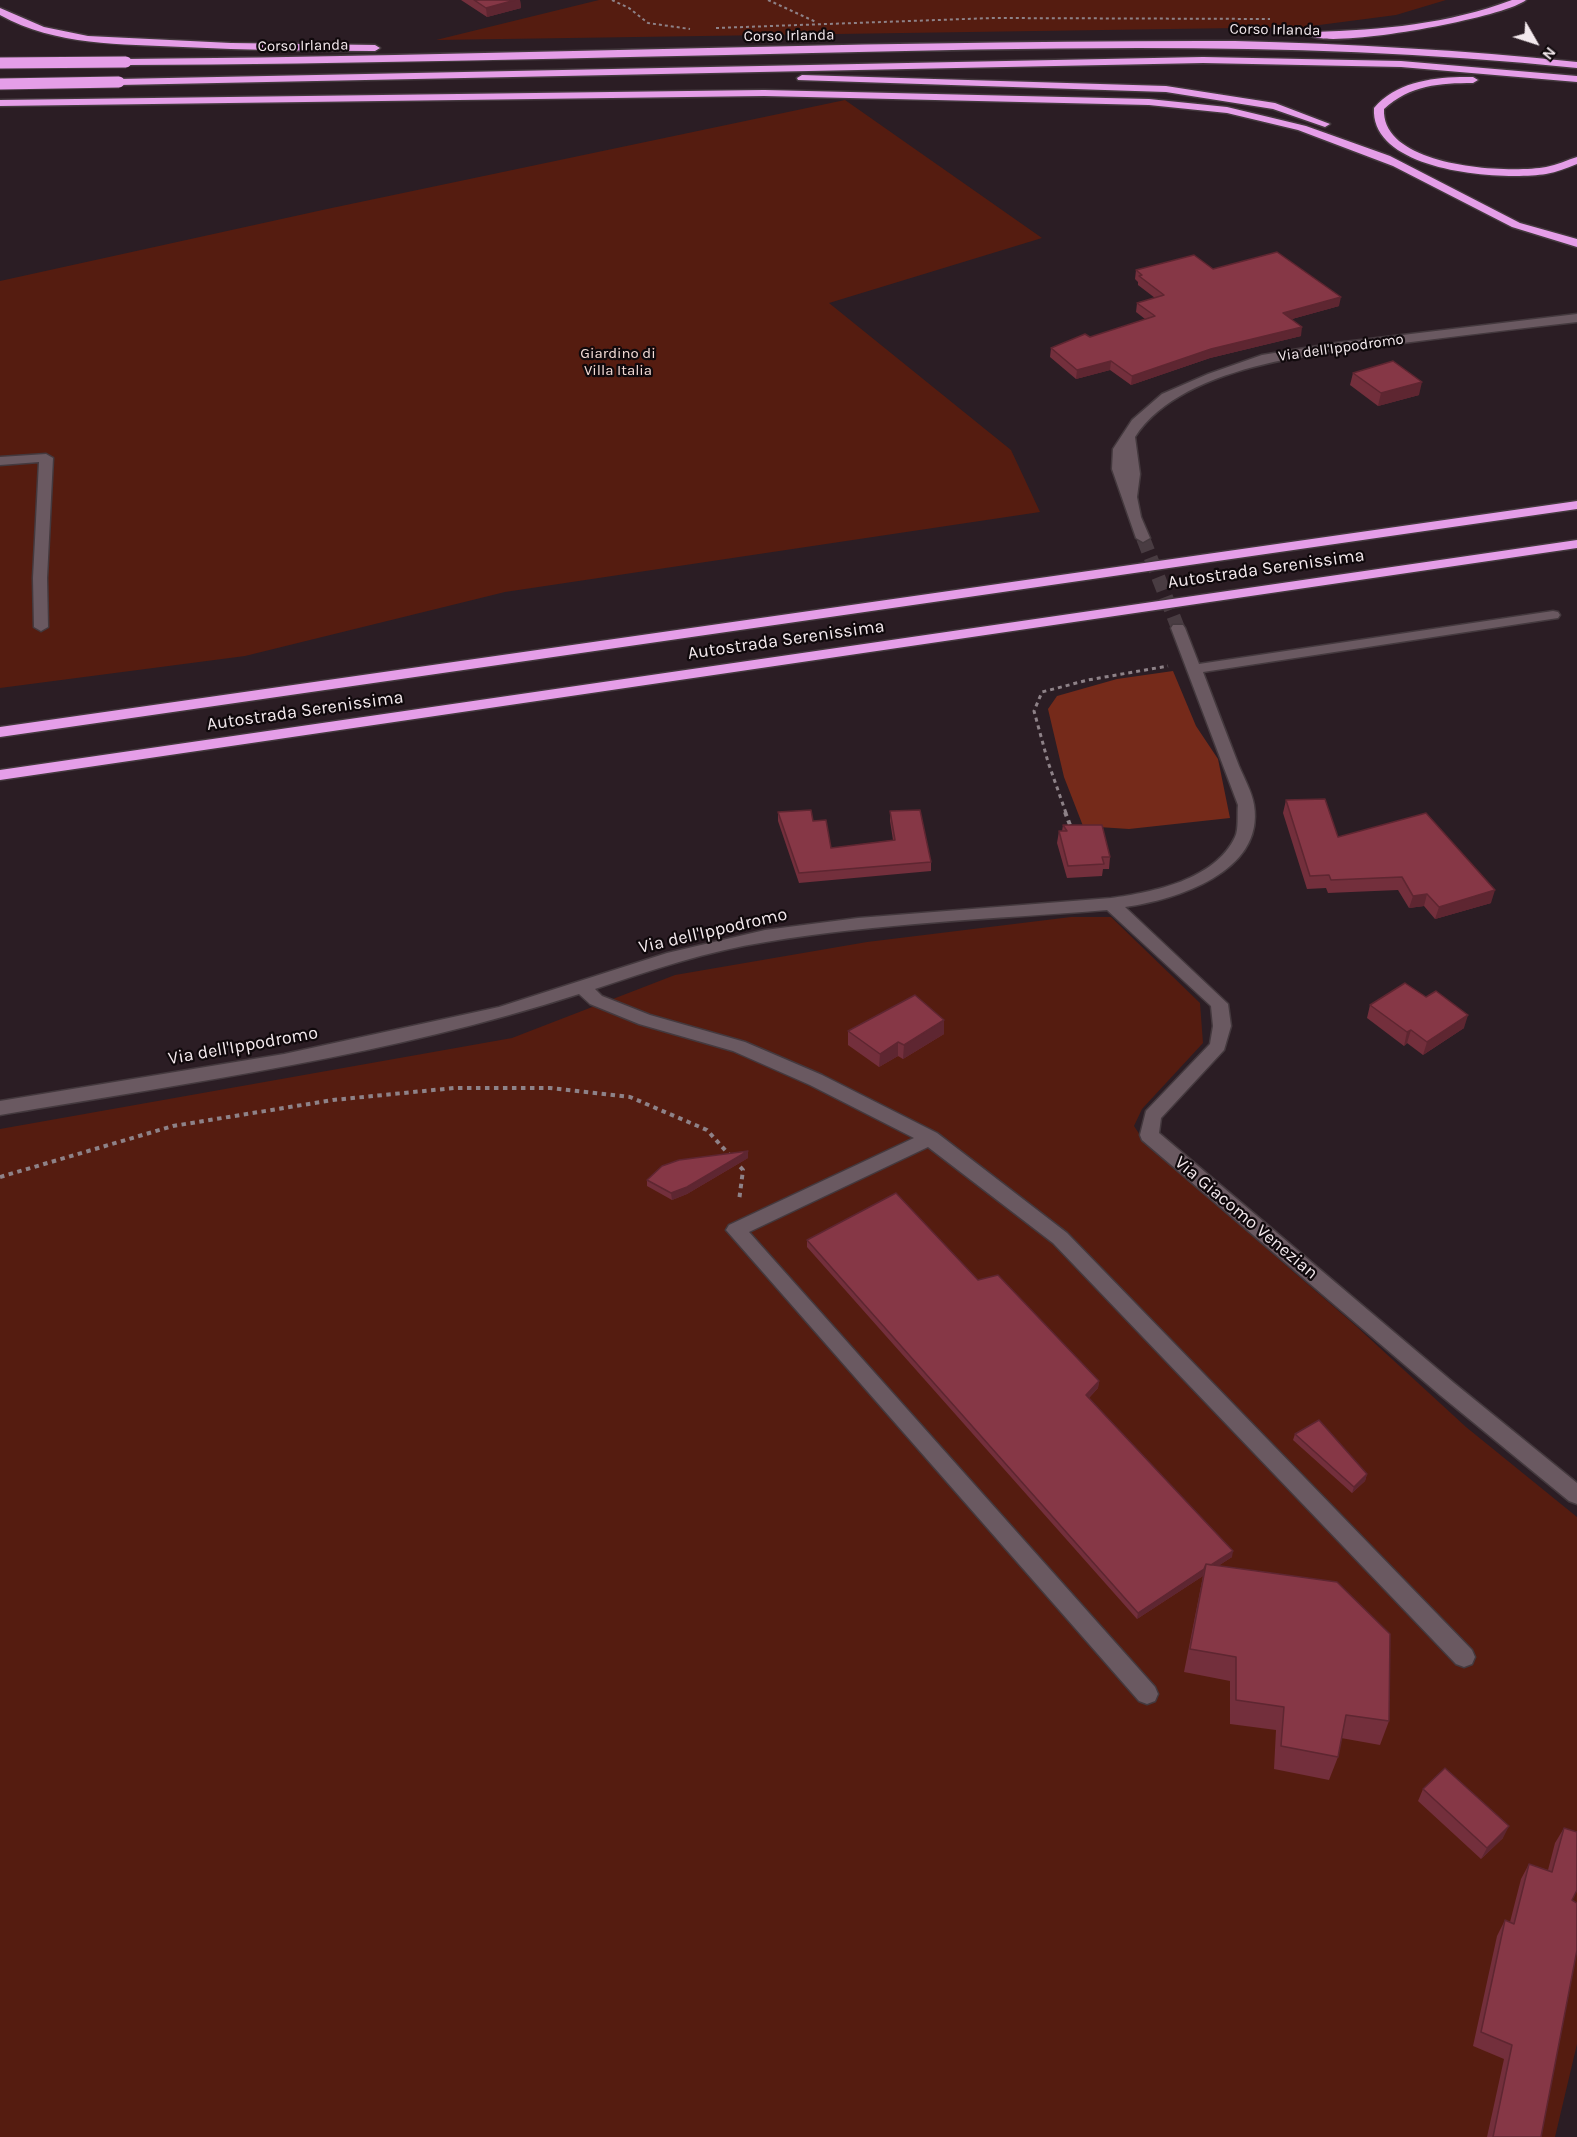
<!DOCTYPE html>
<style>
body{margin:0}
#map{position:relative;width:1577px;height:2137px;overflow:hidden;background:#2b1d24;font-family:Karla,sans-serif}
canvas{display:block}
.north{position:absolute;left:1505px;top:12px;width:60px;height:60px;-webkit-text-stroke:4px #10090c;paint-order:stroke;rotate:129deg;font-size:16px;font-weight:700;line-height:24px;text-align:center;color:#f3e9ed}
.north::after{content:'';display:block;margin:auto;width:21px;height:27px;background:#f3e9ed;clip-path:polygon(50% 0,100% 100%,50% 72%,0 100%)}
</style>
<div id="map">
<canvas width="1577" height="2137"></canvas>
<div class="north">N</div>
</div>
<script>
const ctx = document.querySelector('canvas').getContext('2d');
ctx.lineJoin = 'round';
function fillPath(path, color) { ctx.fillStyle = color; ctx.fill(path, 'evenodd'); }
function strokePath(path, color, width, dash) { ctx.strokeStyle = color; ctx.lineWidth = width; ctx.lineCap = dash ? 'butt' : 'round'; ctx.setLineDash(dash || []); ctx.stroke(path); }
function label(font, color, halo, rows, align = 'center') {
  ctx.font = font + ' Karla,sans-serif'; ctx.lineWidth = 4.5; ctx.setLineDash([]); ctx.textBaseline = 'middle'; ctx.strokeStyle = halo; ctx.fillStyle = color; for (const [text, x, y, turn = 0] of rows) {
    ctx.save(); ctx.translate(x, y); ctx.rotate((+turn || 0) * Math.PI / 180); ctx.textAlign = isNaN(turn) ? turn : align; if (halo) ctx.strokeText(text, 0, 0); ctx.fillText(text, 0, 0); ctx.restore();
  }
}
const green = new Path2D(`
 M599,0H1446L1396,15L1304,27L436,40Z
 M845,100L1042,238L829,303L1011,450L1040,512L505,592L245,656L0,688V281L327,209Z
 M1071,917H1111L1200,1003L1203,1043L1142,1109L1134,1126L1146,1144L1356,1326L1466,1427L1577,1517V2044L1555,2137H0V1129L512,1038L675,975L867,942Z`);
const forest = new Path2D(`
 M1173,671L1196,726L1218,759L1230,818L1129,829L1083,826L1064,777L1048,709L1057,696L1117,679Z`);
const minorTunnel = new Path2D(`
 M1143,538L1178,628`);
const pathFar2 = new Path2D(`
 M612,0L629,8L648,23L690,29
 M768,0L816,22
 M716,28L993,18L1270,19`);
const pathFar1 = new Path2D(`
 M1066,813L1048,762L1034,711L1042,692L1088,680L1168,666`);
const path = new Path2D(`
 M1065,812L1070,825
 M0,1177L173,1126L333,1100L454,1088H550L630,1097L707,1130L743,1170L739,1201`);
const minor = new Path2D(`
 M1577,314V322C1524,328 1472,334 1419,341C1336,351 1184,361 1135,437L1140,474L1137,497L1141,517L1150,538L1143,542L1136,538L1112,469L1113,449L1132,420L1162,394L1208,374L1262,355L1336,343Z
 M46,454L53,458L47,578L48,627L41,631L34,627L33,578L39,462L0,465V457Z
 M1553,611L1558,612L1560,615L1558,618L1203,672C1215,704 1227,735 1239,766C1244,778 1252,792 1254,805C1265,872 1176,900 1125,907L1228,1004L1231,1026L1224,1050L1161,1118L1159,1133L1454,1383L1577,1483V1504L1569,1501L1440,1395L1142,1140L1140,1135L1146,1111L1210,1044L1213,1026L1211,1006L1107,910C994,919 879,923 766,942C708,951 651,970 595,989L602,996L650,1015L745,1042L822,1075L937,1133L1067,1233L1472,1650L1475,1657L1472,1664L1464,1667L1456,1664L1053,1243L928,1147L749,1232L1155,1687L1158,1694L1155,1701L1147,1704L1139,1701L726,1230L729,1225L914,1138L810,1085L733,1051L639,1024L590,1004L579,994C392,1055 194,1082 0,1115V1101L284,1054L499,1007L667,953L765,930L858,918L1111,898C1153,892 1215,880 1235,837C1239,829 1237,814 1238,805L1171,628L1173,625H1183L1185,628L1199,664Z`);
const highway = new Path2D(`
 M1512,0H1526C1504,18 1329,50 1309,35L1314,32C1382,30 1448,24 1512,0Z
 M0,8L44,27L88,36L231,43L375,45L380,48L375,51C311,51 247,50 183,47C121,44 56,46 0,15Z
 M1235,41C1349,44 1463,50 1577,62V68C1322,41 1068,47 812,53C583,58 355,64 126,65L121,62L126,59C496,56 865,40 1235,41Z
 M1203,57L1401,61L1577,76V82L1401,67L1203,63L119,85L114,82L119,79Z
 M802,75L1166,86L1275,103L1330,124L1325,127L1273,109L1166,92L798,80L797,78Z
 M1460,77H1473L1478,80L1473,83C1440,83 1410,85 1384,109C1381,167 1506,174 1546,167C1557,165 1567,160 1577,157V164C1567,168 1557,172 1546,174C1501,181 1370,172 1374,108C1395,83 1429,78 1460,77Z
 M764,90L1149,99L1227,107L1306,126L1390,156L1520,223L1577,239V247L1512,227L1393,166L1298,130L1227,113L1149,105L764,96L0,106V100Z
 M1577,501V509L0,737V727Z
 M1577,540V548L0,780V770Z`);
const highwayBridge = new Path2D(`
 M0,63L126,62
 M0,84L119,82`);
const wall = new Path2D(`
 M461,0H520L521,8L487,17Z
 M1213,269L1339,306L1292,319L1301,336L1210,358L1131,385L1110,370L1076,379L1050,357L1051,348L1090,337L1145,319L1136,312L1137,303L1155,298L1138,285V282L1135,279L1136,270Z
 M1353,373L1419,395L1378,406L1350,385Z
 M1286,800L1338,837L1491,903L1435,919L1424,906L1409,908L1398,890L1328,893L1326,888L1307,889L1283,813Z
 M890,811L931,862V871L799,883L778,821V812L831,848L893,840L890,821Z
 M1063,825L1110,857L1109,869H1103L1102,876L1067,878L1057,843L1059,831H1062Z
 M1370,1005L1464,1028L1423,1055L1407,1043L1404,1046L1367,1018Z
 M848,1031L944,1034L903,1059L898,1056L879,1067L848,1045Z
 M748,1158L687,1194L672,1200L647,1186V1180Z
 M807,1240L1099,1381L1098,1388L1089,1398L1232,1557L1218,1566L1389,1721L1380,1745L1341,1738L1338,1757L1329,1780L1274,1769L1276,1730L1230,1724V1681L1184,1672L1203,1576L1137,1619L807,1247Z
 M1295,1434L1367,1474L1365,1481L1352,1493L1293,1440Z
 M1423,1789L1503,1838L1481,1859L1418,1801Z
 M1564,1828L1572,1900L1541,2137H1487L1504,2059L1473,2046L1497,1936L1505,1920L1510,1922L1521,1879L1529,1864L1548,1870L1555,1843Z`);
const shadedWall = new Path2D(`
 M515,0H520L521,8L487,17L486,8Z
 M1341,297L1339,306L1281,322L1283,313Z
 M1302,327L1301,336L1210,358L1131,385L1132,376L1211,349Z
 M1111,361L1110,370L1076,379L1077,370Z
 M1422,382L1419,395L1378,406L1381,393Z
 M1495,890L1491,903L1435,919L1439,907Z
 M1427,894L1424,906L1409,908L1413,896Z
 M1468,1015L1464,1028L1423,1055L1427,1042Z
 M944,1020V1034L903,1059L904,1045Z
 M1411,1030L1407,1043L1404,1046L1407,1032Z
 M898,1042V1056L879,1067L880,1054Z
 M748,1151V1158L687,1194L672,1200L671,1193Z
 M1099,1381L1098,1388L1085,1402L1086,1395Z
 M1367,1474L1365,1481L1352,1493L1354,1487Z
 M1233,1551L1232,1557L1204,1575L1205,1569Z
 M1204,1569L1203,1576L1137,1619L1138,1613Z
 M1509,1826L1503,1838L1481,1859L1487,1848Z`);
const building = new Path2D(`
 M474,0H515L486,8Z
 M1277,252L1341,297L1283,313L1302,327L1211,349L1132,376L1111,361L1077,370L1051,348L1085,334L1090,337L1155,316L1137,303L1164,295L1139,276L1142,275L1136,270L1194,255L1213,269Z
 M1393,361L1422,382L1381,393L1353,373Z
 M1325,799L1338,837L1426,813L1495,890L1439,907L1427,894L1413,896L1402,877L1331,880L1329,875L1310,876L1286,800Z
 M811,810L813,821L826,820L831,848L895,840L890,811L920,810L931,862L799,873L778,812Z
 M1063,825H1102L1110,857H1102L1104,864L1068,866L1059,831H1067Z
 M1405,983L1426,997L1436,991L1468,1015L1427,1042L1411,1030L1407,1032L1370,1005Z
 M915,995L944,1020L904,1045L898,1042L880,1054L848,1031Z
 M748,1151L687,1187L671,1193L647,1180L662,1166L679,1160Z
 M896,1193L978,1280L998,1275L1099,1381L1086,1395L1233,1551L1211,1565L1206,1564L1204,1569L1138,1613L807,1240Z
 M1319,1420L1367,1474L1354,1487L1295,1434Z
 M1206,1564L1337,1582L1390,1634L1389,1721L1346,1715L1338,1757L1281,1746L1284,1707L1236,1700V1657L1190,1649Z
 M1445,1768L1509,1826L1487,1848L1423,1789Z
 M1564,1828L1577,1832V1890L1572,1900L1577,1903V1950L1541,2137H1493L1512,2045L1481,2032L1505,1920L1514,1924L1529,1864L1552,1872Z`);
const farStreetnames = [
 ["Corso Irlanda",1275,30,1],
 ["Corso Irlanda",789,36,-1],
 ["Corso Irlanda",303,46,-1],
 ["Via dell'Ippodromo",1341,348,-8]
];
const farParknames = [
 ["Giardino di",618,354],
 ["Villa Italia",618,371]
];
const streetNames = [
 ["Autostrada Serenissima",1266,569,-8],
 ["Autostrada Serenissima",786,640,-8],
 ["Autostrada Serenissima",305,711,-8],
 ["Via dell'Ippodromo",713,931,-13],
 ["Via dell'Ippodromo",243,1046,-10],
 ["Via Giacomo Venezian",1246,1218,40]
];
fillPath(green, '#551c10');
fillPath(forest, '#752a1a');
strokePath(minorTunnel, '#493c42', 14, [14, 7]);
strokePath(minor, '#44393e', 3);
strokePath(highway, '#44393e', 3);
strokePath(pathFar2, '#8e8288', 2, [3, 3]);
strokePath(pathFar1, '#8e8288', 3, [4, 4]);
strokePath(path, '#8e8288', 4, [4.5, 4.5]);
fillPath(minor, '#6a5961');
fillPath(highway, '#e59ee8');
strokePath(highwayBridge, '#44393e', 13, []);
strokePath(highwayBridge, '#e59ee8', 11);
fillPath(wall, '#732f3c');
fillPath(shadedWall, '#5e2631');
fillPath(building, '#863746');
strokePath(building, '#5e2631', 1.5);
label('15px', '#f3e9ed', '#10090c', farStreetnames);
label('15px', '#f3dbd6', '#10090c', farParknames);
label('18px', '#f3e9ed', '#10090c', streetNames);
</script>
